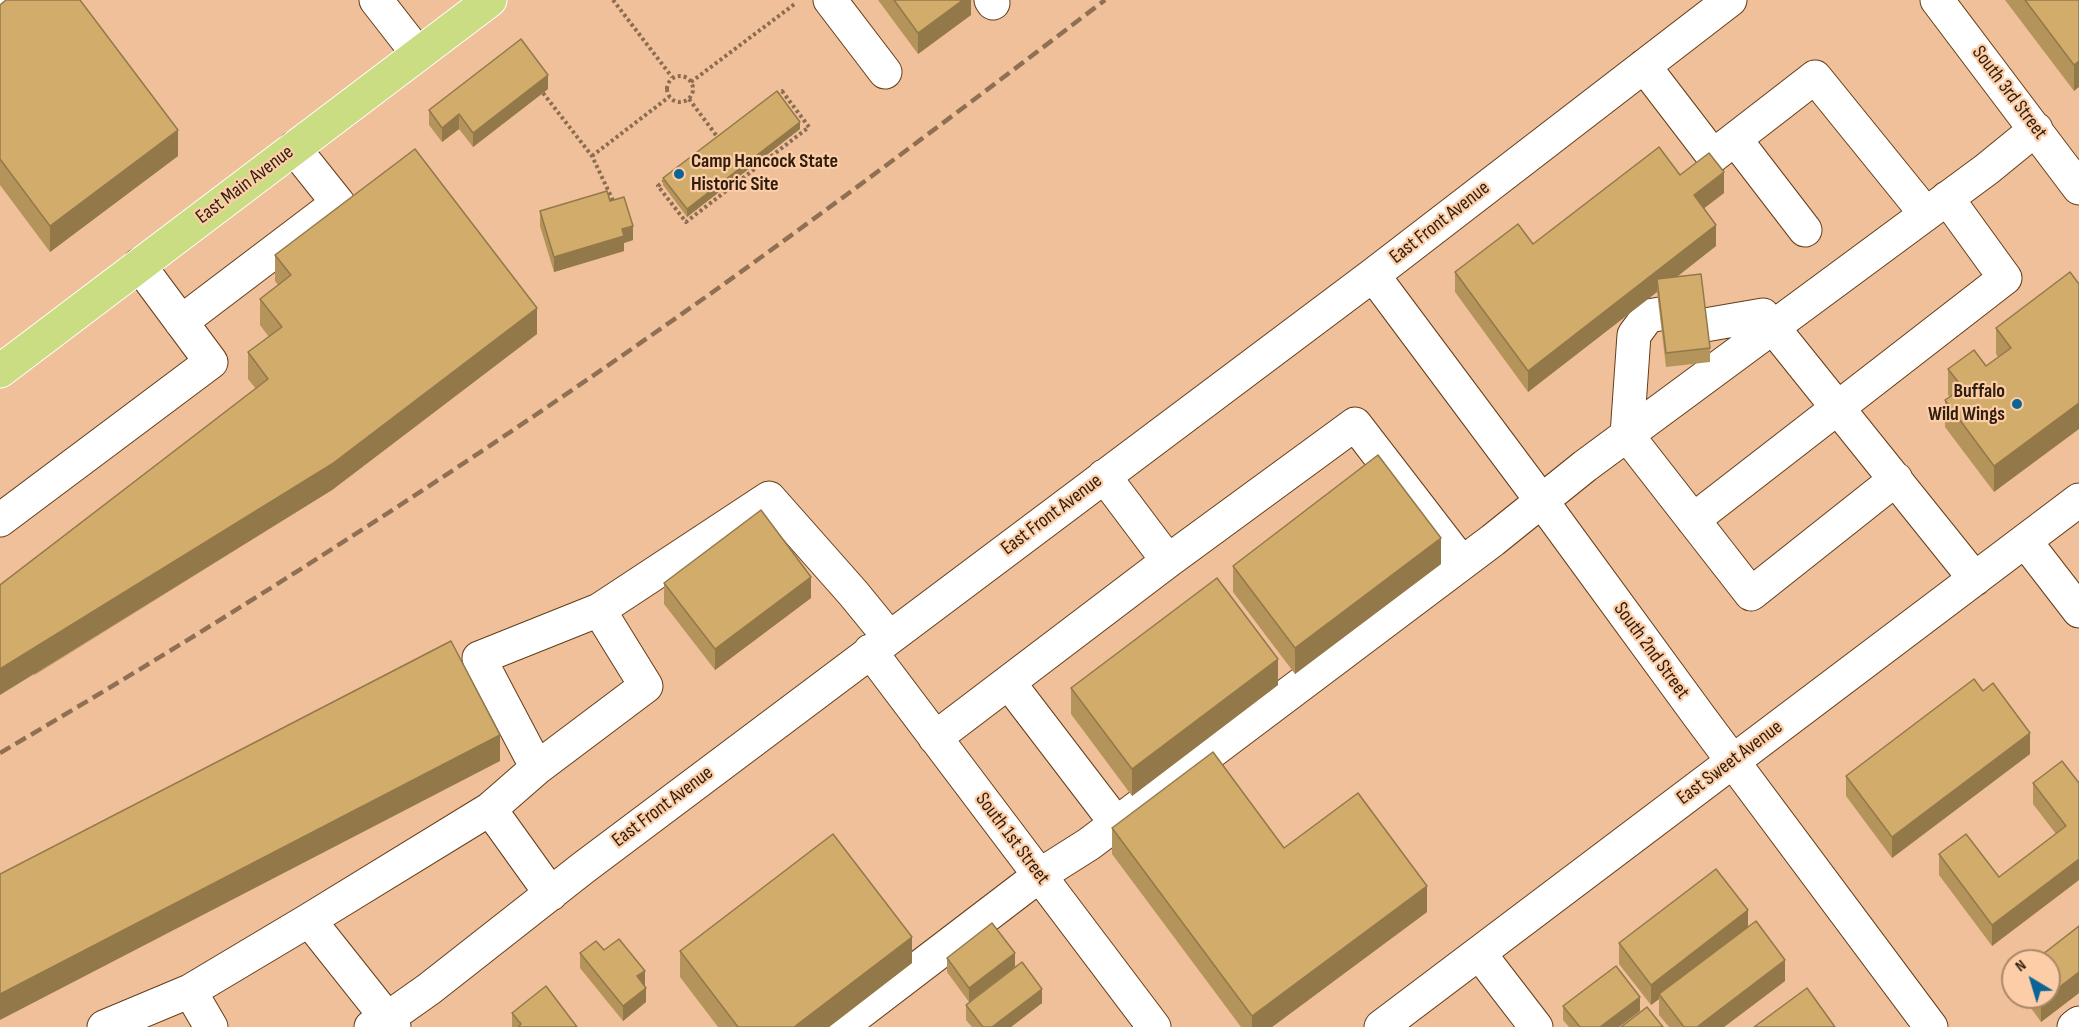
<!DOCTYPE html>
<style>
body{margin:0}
#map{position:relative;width:2079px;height:1027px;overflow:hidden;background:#efc099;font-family:"Sofia Sans Condensed",sans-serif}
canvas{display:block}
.north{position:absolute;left:2001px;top:949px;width:60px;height:60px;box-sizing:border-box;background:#fccda6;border:2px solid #aa8769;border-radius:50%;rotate:322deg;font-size:16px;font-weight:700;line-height:24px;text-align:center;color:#2f1e0e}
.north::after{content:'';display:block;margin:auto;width:21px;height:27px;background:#0b6495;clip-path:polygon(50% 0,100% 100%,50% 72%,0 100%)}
</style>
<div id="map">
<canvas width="2079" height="1027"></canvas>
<div class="north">N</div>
</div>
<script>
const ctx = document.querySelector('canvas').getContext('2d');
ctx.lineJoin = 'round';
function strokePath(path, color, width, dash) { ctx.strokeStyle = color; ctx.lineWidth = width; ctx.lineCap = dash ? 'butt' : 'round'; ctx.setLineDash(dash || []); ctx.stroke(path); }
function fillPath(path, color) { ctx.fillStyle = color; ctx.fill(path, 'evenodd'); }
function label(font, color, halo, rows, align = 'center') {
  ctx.font = font + ' "Sofia Sans Condensed",sans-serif'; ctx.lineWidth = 4.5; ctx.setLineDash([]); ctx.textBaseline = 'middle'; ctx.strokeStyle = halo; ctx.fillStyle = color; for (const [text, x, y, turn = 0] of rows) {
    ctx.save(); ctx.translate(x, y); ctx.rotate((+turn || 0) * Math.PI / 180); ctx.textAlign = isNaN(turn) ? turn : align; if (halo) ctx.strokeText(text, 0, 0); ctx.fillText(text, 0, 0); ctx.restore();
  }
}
const path = new Path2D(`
 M613,0L672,77
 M667 89a13 13 0 1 1 26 0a13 13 0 1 1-26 0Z
 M691,82L796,3
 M782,91L809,127L686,222L658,186Z
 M543,93L592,156L615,205
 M689,99L719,139
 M592,156L669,97`);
const minor = new Path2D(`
 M376,0L418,54
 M830,0L885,72
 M991,0L993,3
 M1937,0L2079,188
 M0,2L3,0
 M1644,66L1713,156L1815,77L1926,214
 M1735,139L1805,230
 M1373,275L1541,500L1699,716L1931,1027
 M1660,314L1648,316L1634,335L1627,435L1751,594L1896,479
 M181,322L338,203L294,148
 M1705,325L1763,315L1975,579
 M1104,476L1168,561
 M0,520L211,362L139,265
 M1693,520L2005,278L1947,198
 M2025,541L2079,611
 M870,651L1154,1027
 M1009,683L1116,823
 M935,738L1168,561L1355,424L1462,563
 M537,768L646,686L599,610
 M490,809L551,894
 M309,920L394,1027
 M1479,953L1536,1027
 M190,991L211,1027
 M104,1027L190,991L309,920L490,809L537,768L479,658L599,610L769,498L853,593L889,637
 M371,1027L388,1018L429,989L583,868L1373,275L1730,0
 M841,1027L1040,875L1089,844L1493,540L1585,466L1987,169L2036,129
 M1381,1027L2079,500
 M2074,1027L2079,1023`);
const major = new Path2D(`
 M0,371L490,0`);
const rail = new Path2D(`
 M0,753C245,609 485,454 717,289C848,195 977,98 1105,0`);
const wall = new Path2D(`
 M878,0H971V15L918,54Z
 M2005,0H2079L2074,91Z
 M0,5L178,156L50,252L0,185Z
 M548,89L473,147L459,129L442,142L429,125V110Z
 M800,129L687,217L663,185V178Z
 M1680,175L1724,193L1704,208L1716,246L1677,276L1710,348V362L1666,367L1657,292L1528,392L1455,292V272L1533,244Z
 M540,211L633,240L624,243V251L554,272L540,226Z
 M275,255L537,334L332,490L33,676L256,389L248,379V352L269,337L260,325V299L278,285L275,281Z
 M2070,272L1994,492L1945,427V400L1950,397L1948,395V369L1986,366L1998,357L1996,354V328Z
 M1441,564L1295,674L1233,592V566Z
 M664,583L811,598L715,670L664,604Z
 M1278,685L1132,796L1071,714V688Z
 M2030,754L1892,858L1846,796V776Z
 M2062,761L2079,880L1992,946L1939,875V854L1999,877L2056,834L2033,804V783Z
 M1112,828L1284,848L1427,912L1272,1027H1241L1112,854Z
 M2079,926V993L2041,1022L2023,997H2049Z
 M1748,927L1785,981L1724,1027H1669L1659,1015V999L1651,1005L1619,964V943Z
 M604,950L645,985L646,1002L623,1021L580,968V953Z
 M680,951L912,963L829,1027H718L680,977Z
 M947,958L1015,967L969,1002L947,972Z
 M1042,1003L1011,1027H972L966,1020V1005Z
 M1563,1006L1640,1011L1619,1027H1569L1563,1020Z
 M512,1013L577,1027H512Z`);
const shadedWall = new Path2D(`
 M963,0H971V15L918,54V33Z
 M2079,61V87L2074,91V65Z
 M548,75V89L473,147V133Z
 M459,114V129L442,142V128Z
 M800,122V129L687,217V209Z
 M178,130V156L50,252V226Z
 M1724,172V193L1694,216V195Z
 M1716,225V246L1659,291L1657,279V292L1528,392V371Z
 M633,226V240L624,243V251L554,272V257L622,229Z
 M537,308V334L332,490L0,695V669Z
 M2079,403V429L1994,492V466Z
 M1441,538V564L1295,674V648Z
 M811,577V598L715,670V649Z
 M1278,659V685L1132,796V769Z
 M2030,733V754L1892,858V837Z
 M500,735V761L0,1020V994Z
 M2079,859V880L1992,946V925Z
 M1427,886V912L1272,1027H1252V1016Z
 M1748,910V931L1659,994V999L1651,1005V985Z
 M912,937V963L829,1027H794Z
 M1015,953V967L969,1002V988Z
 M1785,960V981L1724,1027H1697Z
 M645,971V985L637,991V976Z
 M2079,972V993L2041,1022V1001L2047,997H2049V995Z
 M646,988V1002L623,1021V1006Z
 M1042,989V1003L1011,1027H992Z
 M1640,997V1011L1619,1027H1600Z`);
const building = new Path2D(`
 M6,0H80L178,130L50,226L0,159V5Z
 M894,0H963L918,33Z
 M2025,0H2079V61L2074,65Z
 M521,39L548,75L473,133L459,114L442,128L429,110Z
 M777,91L800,122L687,209L663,178Z
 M1659,147L1680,175L1709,153L1724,172L1694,195L1716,225L1528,371L1455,272L1518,224L1533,244Z
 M415,149L537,308L332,464L0,669V585L268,379L248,352L282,327L260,299L291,275L275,255Z
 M607,191L610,201L624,197L633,226L622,229L624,236L554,257L540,211Z
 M2070,272L2079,284V403L1994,466L1945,400L1963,388L1948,369L1974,350L1986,366L2011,348L1996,328Z
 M1701,274L1710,348L1666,353L1657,279Z
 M1378,455L1441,538L1295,648L1233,566Z
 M761,510L811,577L715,649L664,583Z
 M1217,578L1278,659L1132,769L1071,688Z
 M451,641L500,735L0,994V874Z
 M1974,679L1983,691L1993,683L2030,733L1892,837L1846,776Z
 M1213,752L1284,848L1358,793L1427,886L1252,1016L1112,828Z
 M2062,761L2079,783V859L1992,925L1939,854L1966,834L1999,877L2066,826L2033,783Z
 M833,834L912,937L794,1027H738L680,951Z
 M1716,869L1748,910L1651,985L1619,943Z
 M1756,921L1785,960L1697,1027H1684L1659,994Z
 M992,923L1015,953L969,988L947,958Z
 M2079,926V972L2049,995V961H2034Z
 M619,939L645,971L637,976L646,988L623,1006L580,953L596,941L604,950Z
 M1022,962L1042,989L992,1027H983L966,1005Z
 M1616,966L1640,997L1600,1027H1580L1563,1006Z
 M546,986L577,1027H518L521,1024L512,1013Z
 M1807,988L1835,1027H1754Z
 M2038,997H2047L2041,1001Z
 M1647,1007L1663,1027H1621Z`);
const markers = [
 [679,174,6,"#0b6495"],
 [2017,404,6,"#0b6495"]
];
const streetNames = [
 ["South 3rd Street",2009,93,53],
 ["East Main Avenue",245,185,-37],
 ["East Front Avenue",1440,223,-38],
 ["East Front Avenue",1052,515,-37],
 ["South 2nd Street",1651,651,54],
 ["East Sweet Avenue",1730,763,-37],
 ["East Front Avenue",663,807,-37],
 ["South 1st Street",1012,839,53]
];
const poiNames = [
 ["Camp Hancock State",691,162],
 ["Historic Site",691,185],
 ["Buffalo",2005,392,"right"],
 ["Wild Wings",2005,415,"right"]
];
strokePath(minor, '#643d19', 35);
strokePath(major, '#fff', 35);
strokePath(path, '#8b6c51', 4, [3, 3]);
strokePath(minor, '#fff', 33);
strokePath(major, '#cadd83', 33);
strokePath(rail, '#907054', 4.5, [12, 6]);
fillPath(wall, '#b5945b');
fillPath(shadedWall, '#93784a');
fillPath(building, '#d2ac6a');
strokePath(building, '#93784a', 1.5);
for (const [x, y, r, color] of markers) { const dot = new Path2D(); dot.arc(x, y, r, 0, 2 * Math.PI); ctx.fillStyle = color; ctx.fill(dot); strokePath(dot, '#fccda6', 2); }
label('20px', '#2f1e0e', '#fccda6', streetNames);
label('bold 20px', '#2f1e0e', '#fccda6', poiNames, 'left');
</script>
